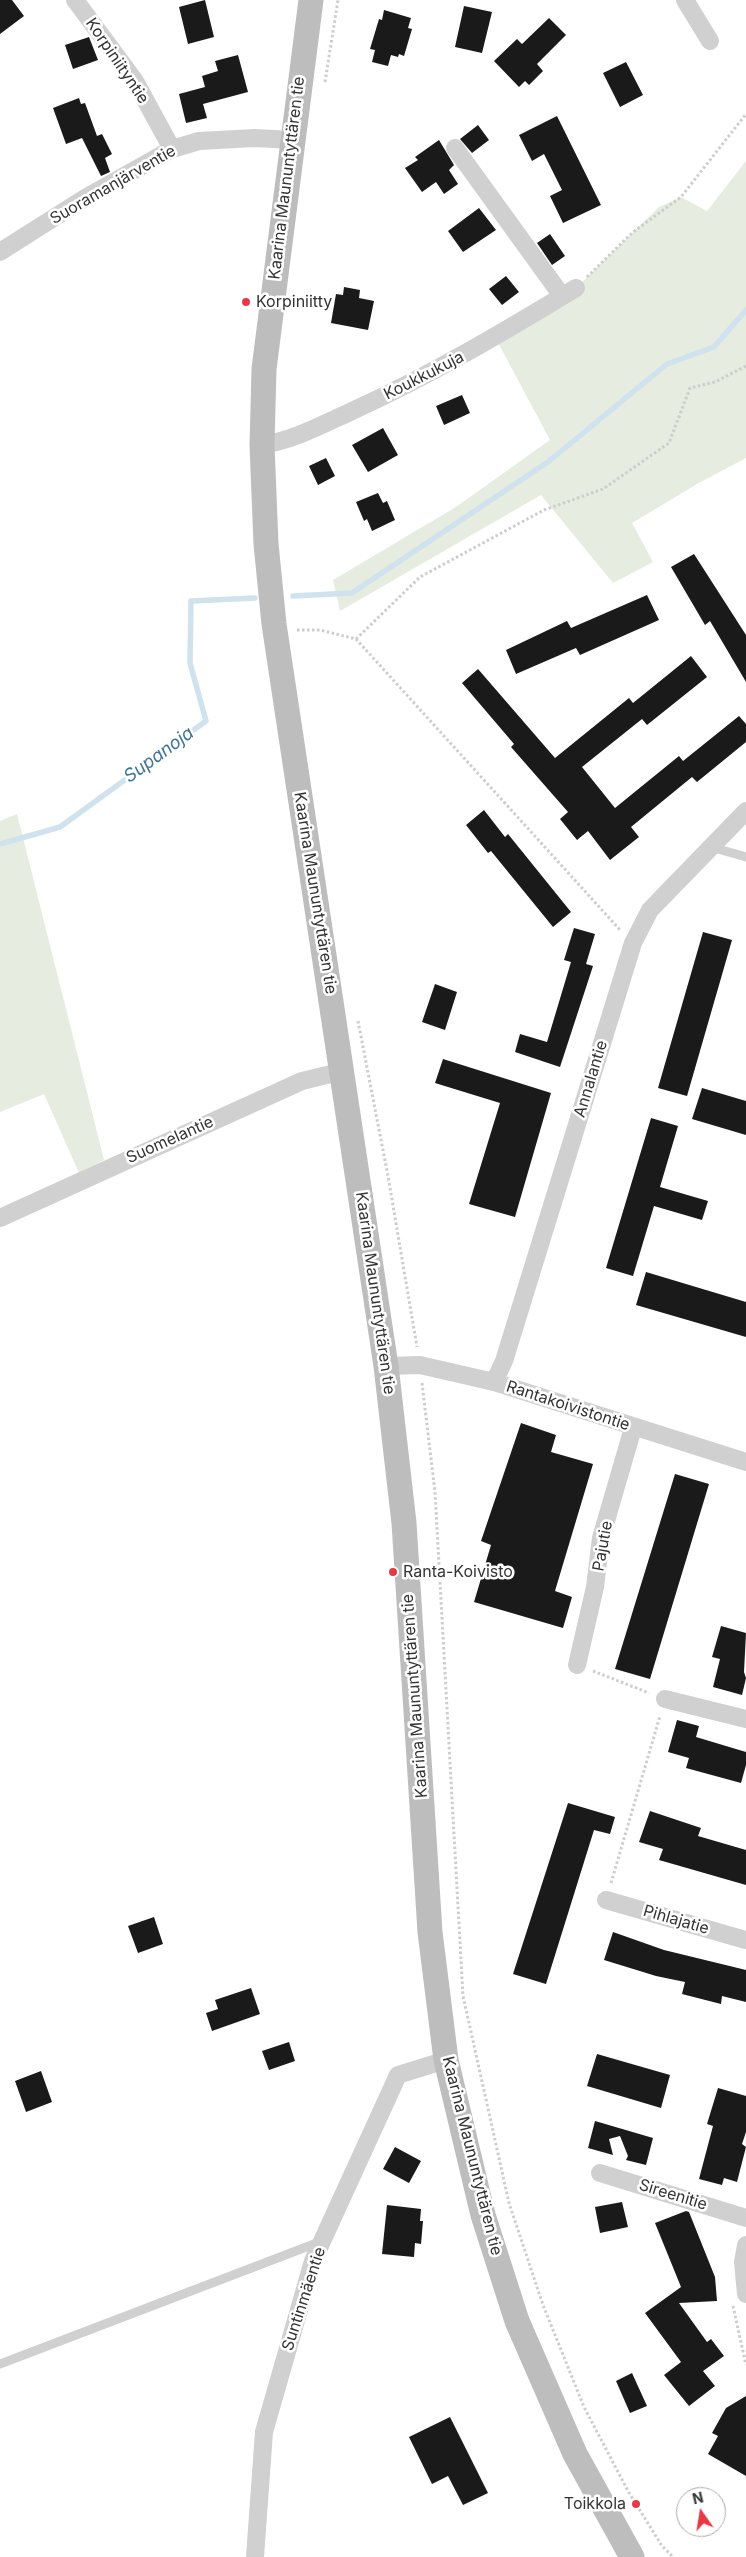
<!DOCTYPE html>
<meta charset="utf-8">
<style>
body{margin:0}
#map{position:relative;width:746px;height:2557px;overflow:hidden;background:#fff;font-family:Inter,sans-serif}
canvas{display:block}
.north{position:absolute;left:676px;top:2487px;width:50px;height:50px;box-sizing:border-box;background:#fff;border:1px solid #adadad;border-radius:50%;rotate:347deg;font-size:14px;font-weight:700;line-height:20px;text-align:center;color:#333}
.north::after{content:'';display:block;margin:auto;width:18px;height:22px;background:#e63946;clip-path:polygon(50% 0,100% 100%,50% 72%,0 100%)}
</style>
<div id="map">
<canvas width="746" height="2557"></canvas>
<div class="north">N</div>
</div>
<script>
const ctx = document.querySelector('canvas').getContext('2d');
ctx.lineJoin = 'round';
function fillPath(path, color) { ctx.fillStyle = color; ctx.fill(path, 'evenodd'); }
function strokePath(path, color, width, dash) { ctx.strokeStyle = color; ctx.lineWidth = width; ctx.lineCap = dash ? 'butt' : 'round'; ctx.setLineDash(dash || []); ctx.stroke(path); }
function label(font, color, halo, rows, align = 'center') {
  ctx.font = font + ' Inter,sans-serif'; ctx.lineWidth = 5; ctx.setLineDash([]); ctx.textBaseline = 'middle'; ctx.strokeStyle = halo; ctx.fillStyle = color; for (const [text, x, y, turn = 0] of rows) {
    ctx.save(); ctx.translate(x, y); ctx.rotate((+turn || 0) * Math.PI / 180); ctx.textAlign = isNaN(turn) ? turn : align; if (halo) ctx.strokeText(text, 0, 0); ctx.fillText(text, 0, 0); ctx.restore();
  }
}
const green = new Path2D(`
 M746,161V458L697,484L632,523L653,562L613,583L541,495L340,611L333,580L456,507L550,440L495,337L576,288L659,207L681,197L707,211Z
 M17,814L104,1160L79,1173L44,1094L0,1112V821Z`);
const stream = new Path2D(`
 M293,596L352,593L548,462L667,364L714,347L746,310
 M0,844L60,827L206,721L190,663L191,601L255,598`);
const building = new Path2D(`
 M0,0H12L24,16L0,34Z
 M205,0L214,37L188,44L179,7Z
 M464,6L492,12L482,53L455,47Z
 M384,10L411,18L408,28L412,29L404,56L399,54L398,57L391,55L388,66L372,62L375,50L370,49L379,19L382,20Z
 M549,18L566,35L537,64L543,71L529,85L525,81L519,87L494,61L517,39L522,44Z
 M89,37L98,60L73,69L65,45Z
 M238,55L248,92L203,104L207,118L186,123L179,94L205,87L202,76L218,71L215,61Z
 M626,62L643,95L620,107L603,73Z
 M79,98L81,104L85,103L97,136L102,134L112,154L105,158L110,172L101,176L82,138L66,144L53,108Z
 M557,116L601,205L563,223L550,196L562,190L544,154L532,161L519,135Z
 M478,125L489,140L472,153L460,139Z
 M439,140L454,165L449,170L458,184L444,194L436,182L422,192L405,168L418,160L415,157Z
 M479,208L496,230L463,252L448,231Z
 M550,234L565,256L552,265L537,243Z
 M506,276L519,292L502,305L489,289Z
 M344,287L360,290L359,298L374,301L368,330L331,323L336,294L343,295Z
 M462,395L470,413L444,425L436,406Z
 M383,428L398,455L368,472L352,445Z
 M326,458L335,476L318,485L309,466Z
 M378,493L383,503L387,501L395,520L372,531L367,519L364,521L356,502Z
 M694,554L746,635V682L710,621L705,625L671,567Z
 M647,595L659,620L580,655L576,648L516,674L506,650L567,621L571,628Z
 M691,656L707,677L647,725L642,719L582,767L615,808L679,756L683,761L739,716L746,724V742L697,782L692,777L631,827L639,837L610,860L588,831L577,840L560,819L568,812L511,747L514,744L462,683L478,669L555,758L629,698L633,703Z
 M484,810L505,837L508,834L571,912L553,927L491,851L488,853L466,825Z
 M574,928L595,934L586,964L593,966L560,1067L515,1052L520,1034L547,1042L571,962L564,960Z
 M703,932L732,940L687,1096L658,1088Z
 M435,984L457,992L445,1030L422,1022Z
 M443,1059L551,1093L515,1217L469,1204L500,1103L435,1083Z
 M702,1088L746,1101V1135L692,1119Z
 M651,1118L678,1126L660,1187L708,1201L702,1220L654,1206L633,1276L606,1268Z
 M646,1272L746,1302V1337L636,1305Z
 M521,1423L556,1435L551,1452L593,1464L555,1591L572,1597L563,1628L474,1602L491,1545L481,1541Z
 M675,1474L709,1484L650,1679L615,1669Z
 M721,1626L746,1633L744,1672L746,1678L742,1695L713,1687L720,1659L712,1657Z
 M677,1720L699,1726L696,1737L746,1752V1765L741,1783L686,1768L689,1758L668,1752Z
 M568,1803L615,1817L610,1834L594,1830L546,1984L513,1974Z
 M650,1811L701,1828L698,1836L746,1850V1885L659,1860L663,1849L639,1842Z
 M154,1917L163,1944L138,1953L128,1926Z
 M613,1932L664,1950L746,1970V2002L722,1996L721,2004L682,1994L685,1982L656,1976L604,1960Z
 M251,1988L260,2014L212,2031L206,2013L218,2009L215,2000Z
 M289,2042L295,2061L269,2070L262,2051Z
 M597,2054L670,2075L661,2108L587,2086Z
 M41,2071L52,2102L26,2112L15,2081Z
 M718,2088L746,2096V2132L742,2144L746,2147L737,2182L724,2178L722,2185L699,2179L713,2126L707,2124Z
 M595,2121L653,2138L646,2165L626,2160L628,2156L620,2136L609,2139L613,2155L588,2148Z
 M395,2147L421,2161L409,2183L383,2169Z
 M622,2202L628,2227L600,2233L595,2207Z
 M387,2205L421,2209L420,2221H423L421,2244L415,2243L414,2257L382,2254Z
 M686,2211L689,2212L715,2277L717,2301L679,2303L707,2342L711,2339L724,2356L703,2371L715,2386L689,2406L664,2375L681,2362L645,2313L681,2287L655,2223Z
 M632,2373L647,2406L630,2413L616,2381Z
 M746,2396V2476L708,2454L718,2436L712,2433L726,2408Z
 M450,2417L488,2493L463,2505L448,2476L432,2484L409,2437Z`);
const path = new Path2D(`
 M325,82L338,0
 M587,277L633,232L681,197L746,114
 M297,630H320L356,639L621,931
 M356,639L420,577L544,510L603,489L669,443L690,388L715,382L746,366
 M358,1021L388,1176L417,1347
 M422,1383L435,1492L463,1996L509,2203L543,2305L584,2407L628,2491L662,2546L673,2557
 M593,1671L649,1693
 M611,1883L660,1716
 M733,2306L746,2365`);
const service = new Path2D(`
 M711,847L746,857
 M0,2364L322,2241`);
const minor = new Path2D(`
 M75,0L135,81L172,149
 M685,0L710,41
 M455,148L562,296
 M0,252L85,198L172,149L199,141L255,138L293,140
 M262,445C294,440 321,425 350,412C429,376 502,333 576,288
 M0,1218L302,1081L343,1071
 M386,1366L420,1365L494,1382L746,1462
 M494,1382L504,1361L633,943L650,910L746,811
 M577,1665L595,1587L601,1538L633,1428
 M665,1699L746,1719
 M606,1900L746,1940
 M600,2173L746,2218
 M746,2245L743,2262L746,2294
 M255,2557L264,2432L313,2261L398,2075L446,2060`);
const secondary = new Path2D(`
 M311,0L264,369L262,445L266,544L274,624L386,1366L404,1523L430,1932L446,2060L483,2215L517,2321L575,2454L632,2557`);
const markers = [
 [246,302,5,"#e63946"],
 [393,1572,5,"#e63946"],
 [636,2504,5,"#e63946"]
];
const streetNames = [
 ["Korpiniityntie",117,61,56],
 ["Kaarina Maununtyttären tie",287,178,-83],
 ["Suoramanjärventie",113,185,-30],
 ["Koukkukuja",424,376,-27],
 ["Kaarina Maununtyttären tie",315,893,81],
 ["Annalantie",591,1079,-73],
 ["Suomelantie",170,1140,-24],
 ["Kaarina Maununtyttären tie",375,1293,82],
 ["Rantakoivistontie",568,1406,18],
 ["Pajutie",603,1546,-80],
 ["Kaarina Maununtyttären tie",415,1696,-94],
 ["Pihlajatie",676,1920,16],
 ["Kaarina Maununtyttären tie",472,2156,76],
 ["Sireenitie",673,2195,17],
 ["Suntinmäentie",304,2299,-72]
];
const poiNames = [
 ["Korpiniitty",256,302],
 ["Ranta-Koivisto",403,1572],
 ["Toikkola",626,2504,"right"]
];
const waterNames = [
 ["Supanoja",159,755,-36]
];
fillPath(green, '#e6ecdf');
strokePath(stream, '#cfe2ee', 5.5);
fillPath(building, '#1a1a1a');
strokePath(path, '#cdcdcd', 3, [2.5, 2.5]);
strokePath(service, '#d0d0d0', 9);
strokePath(minor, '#d0d0d0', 18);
strokePath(secondary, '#bdbdbd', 25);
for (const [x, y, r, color] of markers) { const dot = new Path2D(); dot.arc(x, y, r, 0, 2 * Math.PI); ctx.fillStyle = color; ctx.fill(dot); strokePath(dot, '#fff', 2); }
label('16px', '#333', '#fff', streetNames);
label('16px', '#333', '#fff', poiNames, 'left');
label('italic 18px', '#3f7597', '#fff', waterNames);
</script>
